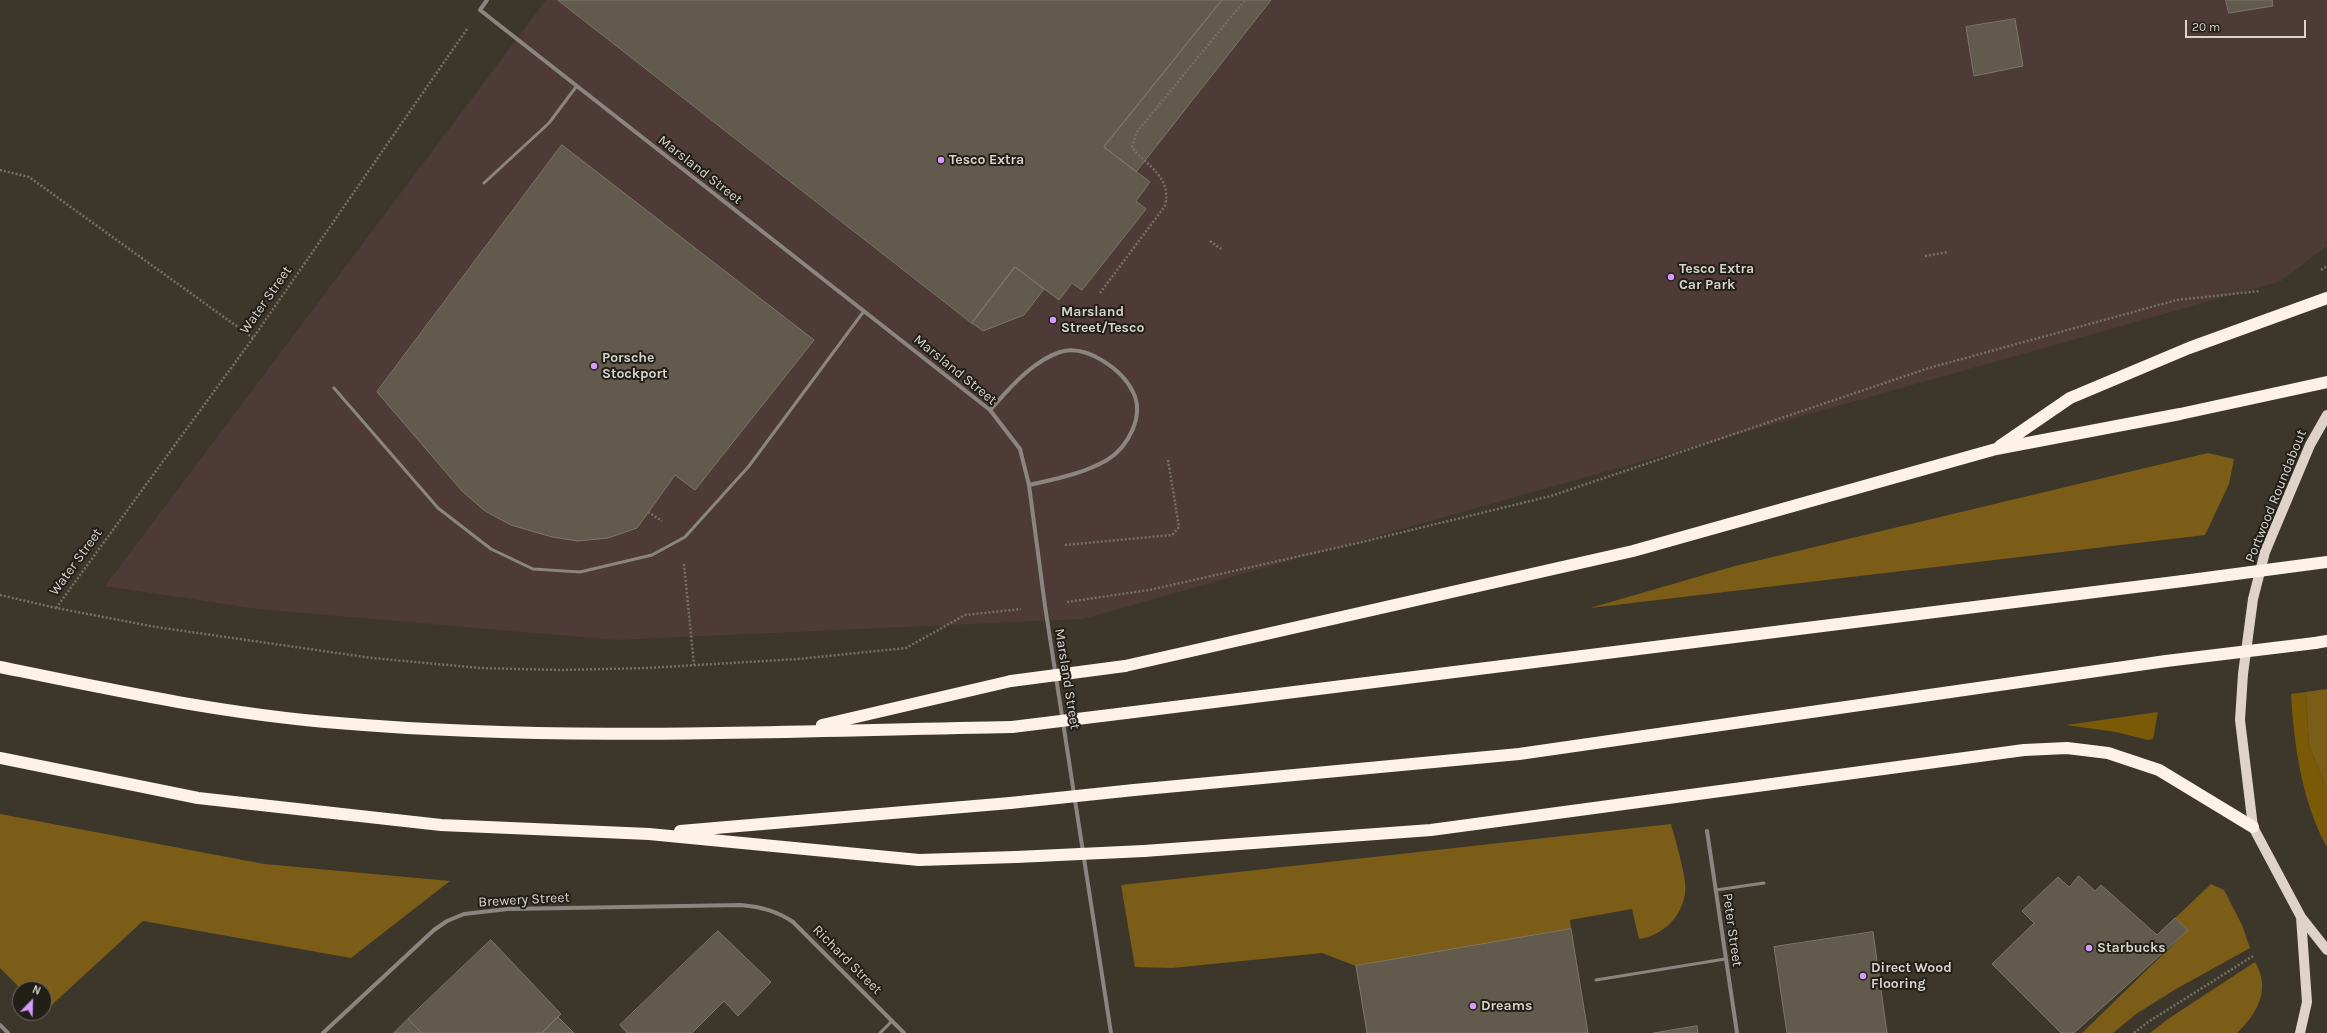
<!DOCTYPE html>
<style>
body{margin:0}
#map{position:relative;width:2327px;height:1033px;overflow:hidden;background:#3d372b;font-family:Karla,sans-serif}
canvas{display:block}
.north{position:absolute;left:12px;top:981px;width:40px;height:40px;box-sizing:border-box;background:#221f19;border:1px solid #6b6761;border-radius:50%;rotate:23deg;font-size:11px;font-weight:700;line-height:16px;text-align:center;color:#d8d4cd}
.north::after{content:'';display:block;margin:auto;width:14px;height:18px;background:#d69bfa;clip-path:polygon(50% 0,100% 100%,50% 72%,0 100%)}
.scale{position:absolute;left:2185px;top:20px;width:121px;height:18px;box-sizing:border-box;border:2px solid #d8d4cd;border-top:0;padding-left:5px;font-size:12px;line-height:14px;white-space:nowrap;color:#d8d4cd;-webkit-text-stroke:3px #221f19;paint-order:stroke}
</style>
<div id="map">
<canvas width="2327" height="1033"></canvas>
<div class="north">N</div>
<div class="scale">20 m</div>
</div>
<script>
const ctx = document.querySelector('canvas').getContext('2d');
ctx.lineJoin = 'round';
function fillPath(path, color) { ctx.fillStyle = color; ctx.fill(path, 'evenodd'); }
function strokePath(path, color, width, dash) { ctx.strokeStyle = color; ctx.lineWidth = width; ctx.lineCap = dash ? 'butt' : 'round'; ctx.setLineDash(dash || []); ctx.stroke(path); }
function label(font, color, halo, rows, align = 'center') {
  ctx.font = font + ' Karla,sans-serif'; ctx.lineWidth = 4; ctx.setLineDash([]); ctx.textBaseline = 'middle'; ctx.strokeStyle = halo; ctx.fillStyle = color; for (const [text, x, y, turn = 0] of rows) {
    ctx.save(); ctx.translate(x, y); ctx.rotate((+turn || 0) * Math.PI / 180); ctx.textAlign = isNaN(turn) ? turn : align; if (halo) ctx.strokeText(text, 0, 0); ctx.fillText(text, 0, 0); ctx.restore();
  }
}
const commercial = new Path2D(`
 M546,0H2327V246L2281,281L1083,619L615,640L258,609L105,586Z`);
const green = new Path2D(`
 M2306,692L2309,746L2327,789V847C2302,802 2294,746 2291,694Z
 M2158,712L2153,739L2148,740L2116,732L2066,725Z`);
const forest = new Path2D(`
 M2208,453L2234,459L2229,484L2205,535L1590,608L1735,566Z
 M2327,689V789L2309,746L2306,692Z
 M0,814L264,864L450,881L351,958L143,921L44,1012V989H21L0,968Z
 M1671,824C1675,840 1688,879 1685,894C1681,918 1662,936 1639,939L1632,909L1570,920L1571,929L1356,966L1322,953L1172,968L1135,967L1121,885Z
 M2211,884L2224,890L2242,925L2250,948L2176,989L2136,1014L2113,1033H2082L2188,930L2175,918Z
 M2255,962C2271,989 2258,1013 2237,1033H2150L2168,1019Z`);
const building = new Path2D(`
 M558,0H1222L1104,147L1150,182L1136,201L1146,209L1082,290L1072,283L1059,300L1015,267L972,323Z
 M1222,0H1271L1136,172L1104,147Z
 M2226,0H2272L2273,6L2229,13Z
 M2015,19L2023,66L1974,76L1966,27Z
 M562,145L814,340L695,490L675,475L637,528L608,538L578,541L552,537L511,525L485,511L462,491L377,392Z
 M1015,267L1044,289L1024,315L983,331L972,323Z
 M2079,876L2095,891L2101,885L2157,935L2175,918L2188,930L2074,1033H2061L1992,964L2034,923L2022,911L2058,877L2069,887Z
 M1571,929L1588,1033H1367L1356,966Z
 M718,931L771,982L738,1016L724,1001L692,1033H627L620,1025Z
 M1873,932L1887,1033H1787L1774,947Z
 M491,940L561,1014L542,1033H422L408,1019Z
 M558,1017L574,1033H542Z
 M408,1019L422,1033H394Z
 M1697,1026L1698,1033H1654Z`);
const path = new Path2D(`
 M0,170L29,177L253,338
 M1210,241L1221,249
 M1925,256L1948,252
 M2321,270L2327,266
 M1100,293L1165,206C1172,178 1149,167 1132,148L1136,133L1245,0
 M648,512L662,521
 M1065,545L1172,535L1179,527L1168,460
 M684,564L694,665
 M0,595L56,608L156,627L372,658L480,668L561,670L647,668L798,659L906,648L965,615L1021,609
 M1067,602L1149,590L1358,543L1551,496L1929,368L2177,300L2260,291
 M56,608L253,338L467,29
 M2134,1033L2148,1022L2253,956`);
const lane = new Path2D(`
 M484,183L549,123L576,87
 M334,388L438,508L491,549L533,569L580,572L652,555L685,537L749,466L864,311
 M1716,890L1764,883
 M1596,980L1725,959
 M880,1033L892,1021`);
const street = new Path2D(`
 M487,0L480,10L990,410L1020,449L1029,485L1045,606L1111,1033
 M990,410C1010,388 1031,362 1060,352C1086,344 1122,369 1133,392C1145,416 1128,447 1107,460C1083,474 1055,479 1029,485
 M1707,831L1737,1033
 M0,1025L8,1033
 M323,1033L434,930L447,921L464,914L508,909L741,905C761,907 777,911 793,922L904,1033`);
const primary = new Path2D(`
 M2327,415L2310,445L2265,552L2253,599L2243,674L2240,720L2253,827L2301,917L2327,950
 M2300,1033L2307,1002L2301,917`);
const highway = new Path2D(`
 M2000,446L2070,398L2189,348L2327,298
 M2315,643L2327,641
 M1125,666L1633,551L1996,449L2180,414L2327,382
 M0,667C112,690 224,714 338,723C562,742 787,731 1012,727
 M1126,713L2183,581
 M822,725L1011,681
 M0,758L198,798L441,825L649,834L919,860L1016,857
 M1134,790L1519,754L2166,661
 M680,831L1010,803
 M1144,851L1431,830L2024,750L2067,748L2108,753L2159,770L2253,827`);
const highwayBridge = new Path2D(`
 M2183,581L2327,562
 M2166,661L2315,643
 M1011,681L1125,666
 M1012,727L1126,713
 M1010,803L1134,790
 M1016,857L1144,851`);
const markers = [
 [941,160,4,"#d69bfa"],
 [1671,277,4,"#d69bfa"],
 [1053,320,4,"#d69bfa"],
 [594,366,4,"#d69bfa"],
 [2089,948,4,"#d69bfa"],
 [1863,976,4,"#d69bfa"],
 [1473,1006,4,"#d69bfa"]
];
const poiNames = [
 ["Tesco Extra",949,160],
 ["Tesco Extra",1679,269],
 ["Car Park",1679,285],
 ["Marsland",1061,312],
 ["Street/Tesco",1061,328],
 ["Porsche",602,358],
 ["Stockport",602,374],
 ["Starbucks",2097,948],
 ["Direct Wood",1871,968],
 ["Flooring",1871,984],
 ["Dreams",1481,1006]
];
const streetNames = [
 ["Marsland Street",700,170,38],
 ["Water Street",266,300,-55],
 ["Marsland Street",955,370,39],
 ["Portwood Roundabout",2276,496,-68],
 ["Water Street",76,562,-54],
 ["Marsland Street",1067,679,81],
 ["Brewery Street",524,900,-3],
 ["Peter Street",1732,930,82],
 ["Richard Street",847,960,45]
];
fillPath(commercial, '#4e3a37');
fillPath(green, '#7a5907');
fillPath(forest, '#7c5d17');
fillPath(building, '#615a4d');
strokePath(building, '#7d7669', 1);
strokePath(path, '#757065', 2.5, [2, 2]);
strokePath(lane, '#8b8581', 3);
strokePath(street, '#8b8581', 4);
strokePath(primary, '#dfd2c9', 10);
strokePath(highway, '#fdf1e8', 12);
strokePath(highwayBridge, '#fdf1e8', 12);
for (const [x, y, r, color] of markers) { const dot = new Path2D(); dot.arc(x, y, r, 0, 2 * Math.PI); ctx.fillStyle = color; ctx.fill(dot); strokePath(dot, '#221f19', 1.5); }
label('bold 14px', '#d8d4cd', '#221f19', poiNames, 'left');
label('14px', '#d8d4cd', '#221f19', streetNames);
</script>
